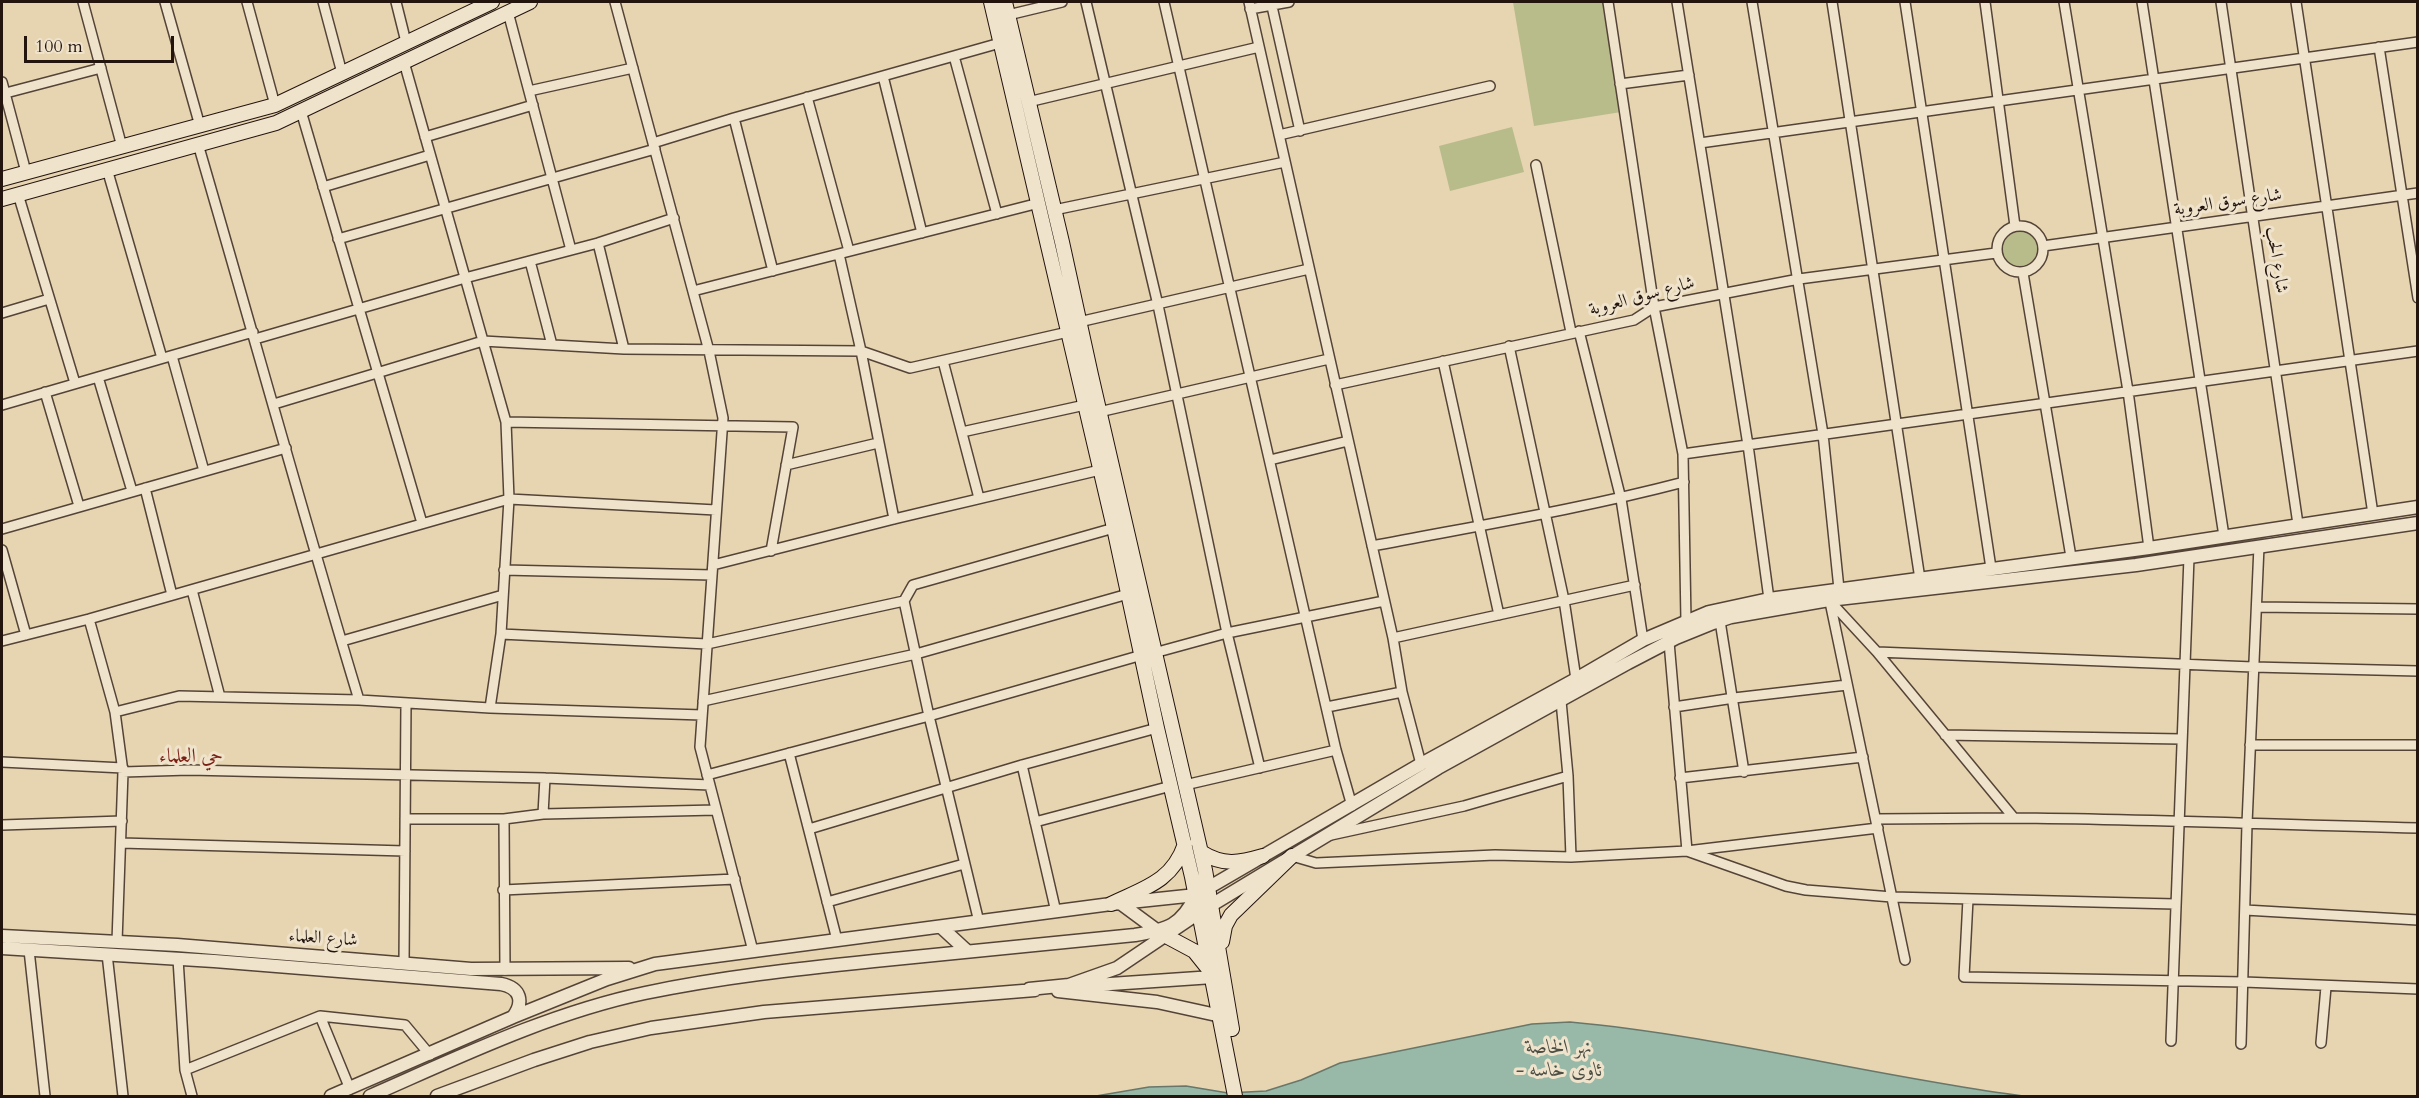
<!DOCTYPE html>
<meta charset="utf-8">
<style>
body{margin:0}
#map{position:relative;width:2419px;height:1098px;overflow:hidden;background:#e7d4b1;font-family:Cardo,serif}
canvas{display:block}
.frame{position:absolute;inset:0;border:3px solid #23140e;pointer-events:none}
.scale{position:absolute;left:24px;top:36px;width:150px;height:27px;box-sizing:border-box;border:3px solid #23140e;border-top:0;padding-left:8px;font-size:18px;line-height:21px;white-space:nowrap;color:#23140e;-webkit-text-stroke:4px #efe3cc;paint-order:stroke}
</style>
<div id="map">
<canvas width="2419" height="1098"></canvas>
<div class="frame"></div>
<div class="scale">100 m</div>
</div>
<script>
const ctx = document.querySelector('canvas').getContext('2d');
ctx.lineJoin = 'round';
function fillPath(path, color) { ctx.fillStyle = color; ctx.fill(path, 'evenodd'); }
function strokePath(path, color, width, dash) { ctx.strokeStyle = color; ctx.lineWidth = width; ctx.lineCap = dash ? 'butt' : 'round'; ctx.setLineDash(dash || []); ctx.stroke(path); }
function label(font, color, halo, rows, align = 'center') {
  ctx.font = font + ' Cardo,Amiri,serif'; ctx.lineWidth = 6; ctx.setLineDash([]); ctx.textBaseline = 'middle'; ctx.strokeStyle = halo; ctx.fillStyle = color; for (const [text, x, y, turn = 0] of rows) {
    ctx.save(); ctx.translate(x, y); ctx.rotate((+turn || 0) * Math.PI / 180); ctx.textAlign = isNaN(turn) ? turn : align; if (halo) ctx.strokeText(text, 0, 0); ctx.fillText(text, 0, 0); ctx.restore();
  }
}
const green = new Path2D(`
 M1513,2H1603L1621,112L1534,126Z
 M1512,127L1524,172L1450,191L1439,146Z
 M2003 249a17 17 0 1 1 34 0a17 17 0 1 1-34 0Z`);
const water = new Path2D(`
 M1570,1022C1722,1036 1871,1076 2023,1096H1096L1149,1087L1186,1086L1228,1093L1266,1091L1301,1080L1340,1063L1532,1024Z`);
const minor = new Path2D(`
 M83,2L122,147
 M165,2L200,126
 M247,2L275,105
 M323,2L342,73
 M396,2L406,42
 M615,2L709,351L723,418L700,747L753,951
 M1086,2L1158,305L1227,633L1260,768
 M1164,2L1336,750L1352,806
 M1249,2L1393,638L1402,692L1421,764
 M1271,2L1300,131
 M1608,2L1654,307L1683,454L1686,621
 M1677,2L1748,445L1769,599
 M1752,2L1823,434L1839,589
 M1832,2L1920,579
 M1905,2L1991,568
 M1985,2L2015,226
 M2064,2L2128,391L2149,548
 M2142,2L2224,536
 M2221,2L2298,524
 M2296,2L2373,514
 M1250,9L1289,2
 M508,12L571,250
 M1008,15L1062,2
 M2379,47L2418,298
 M954,56L997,214
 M404,62L506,422L509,499L501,634L490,708
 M883,76L922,233
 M2,82L26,172
 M1620,84L1689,75
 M529,91L633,68
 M2,94L101,68
 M807,97L849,251
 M1028,102L1259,47
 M301,111L422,523
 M734,118L773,271
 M1279,135L1490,86
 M425,137L533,105
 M653,143L734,118L1000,43
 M1700,143L2418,42
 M198,144C252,329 303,515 359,700
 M1536,165L1571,332
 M107,169L162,358
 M323,187L430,155
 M18,194L75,383
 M1054,210L1285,162
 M1997 249a23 23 0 1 1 46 0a23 23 0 1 1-46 0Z
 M338,239L655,149
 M598,243L624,349
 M2043,246L2418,193
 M839,254L861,351L894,519
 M530,261L552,345
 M2023,273L2071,557
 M693,291L1039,203
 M2,313L49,299
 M1079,322L1309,269
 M1579,331L1621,499L1643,640
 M255,339L465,278L598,243L674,218
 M1509,346L1564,600L1576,679
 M172,356L204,471
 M943,361L979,498
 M1443,361L1499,615
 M98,377L132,491
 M1335,385L1634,320L1654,307L1799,279L1996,253
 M45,392L79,506
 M274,404L483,341L624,349L861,351L910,368L1068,332
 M2,405L253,332
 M1099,412L1329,359
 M506,422L793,427L771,551
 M962,432L1085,405
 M1683,454L2418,351
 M1270,460L1348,441
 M786,465L878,443
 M145,488L172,595
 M2,529L286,448
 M1372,546C1476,526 1581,509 1684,482
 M2,550L26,635
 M713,565L894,519L1100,470
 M504,570L712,575
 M192,590L220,697
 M1829,600L1877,652L2014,818C2149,819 2283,825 2418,828
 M904,601L929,716L979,922
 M1830,602L1905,960
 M2257,607L2418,609
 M89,619L115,712L123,772L117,942
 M1720,621L1744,772
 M501,634L707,644L904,601L913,585L1114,528
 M1393,638L1635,585
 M2,641L89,619L509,499L716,510
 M342,641L503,595
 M1669,642L1687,851L1786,886L1806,890L1892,897L2175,904
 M1877,652L2253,667L2418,671
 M1154,653L1227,633L1384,601
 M703,701L916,654L1128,594
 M1561,701L1568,776L1571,857
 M1327,707L1402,692
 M1674,707L1734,698L1847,685
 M115,712L179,696L359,700L490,708L702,715
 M1945,735L2181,739
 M2250,745H2418
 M789,753L837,940
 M2,762L123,768
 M1022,765L1056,912
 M123,772L189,770L545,778L710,785
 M707,775L929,716L1142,655
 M1680,778L1863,757
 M1185,785L1336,750
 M543,814L545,778
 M405,819H504L543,814L716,810
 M504,819L505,970
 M1876,819L2014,818
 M1035,822L1171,786
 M2,825L122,821
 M809,829L1022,765L1157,728
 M1331,835L1464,806L1568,776
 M121,843L405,851
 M1292,856L1316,863L1495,855L1571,857L1687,851L1878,828
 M503,890L735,879
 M1968,899L1964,977L2244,982L2418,989
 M827,902L964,864
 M2245,910L2418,920
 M29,950L45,1096
 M107,954L123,1096
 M178,959L185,1070L192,1096
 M404,964L406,703
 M320,1016L350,1089
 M2171,1041L2189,557
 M2321,1043L2326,987
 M2241,1044L2247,824L2259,546
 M185,1070L320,1016L405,1025L430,1055`);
const tertiary = new Path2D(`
 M1120,903L1162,934
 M941,927L967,951
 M2,936L177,945L471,969L629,968
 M2,948L214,961L501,984C521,988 524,1002 513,1017
 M1081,986L1213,977
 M1029,989L1069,985L1117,968L1200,912L1438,768L1628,663L1676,638L1713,623L1731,617L1829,600L2136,565L2418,523
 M1058,991L1157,1002L1221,1016
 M331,1096L513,1017L607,979L655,964L1111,904L1196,895L1421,764L1576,679L1643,640L1709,612L1769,599L2149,548L2418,507
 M370,1096C459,1057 550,1013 645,993C721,977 797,969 874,961C961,952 1048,943 1135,935C1168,929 1181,926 1196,895
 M437,1096L534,1060L590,1042L651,1028L764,1012L1035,990`);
const secondary = new Path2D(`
 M991,2L1114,528L1157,728L1192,877L1235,1096
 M1005,2L1062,242L1091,375L1205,870L1232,1029
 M2,179L275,105L492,2
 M2,199L276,123L530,2
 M1201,852C1223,866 1239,863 1263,856
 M1111,904C1144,888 1172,882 1185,844
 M1166,936L1194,951L1210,971
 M1222,942L1225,926L1231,915L1292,856`);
const streetNames = [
 ["شارع سوق العروبة",2228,203,-8],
 ["شارع الحب",2276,260,81],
 ["شارع سوق العروبة",1642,297,-15],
 ["شارع العلماء",323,939,4]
];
const neighbourhoodNames = [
 ["حي العلماء",191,757]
];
const waterNames = [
 ["نهر الخاصة",1559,1048],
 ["- ئاوی خاسە",1559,1071]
];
fillPath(green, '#b7bc8a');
fillPath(water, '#98b9a7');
strokePath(water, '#69776a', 1.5);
strokePath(minor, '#544437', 12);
strokePath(tertiary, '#544437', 15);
strokePath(secondary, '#23140e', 16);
strokePath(minor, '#efe3cc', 9);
strokePath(tertiary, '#efe3cc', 12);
strokePath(secondary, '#efe3cc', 14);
label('18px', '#23140e', '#efe3cc', streetNames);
label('20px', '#7a1f14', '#efe3cc', neighbourhoodNames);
label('italic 20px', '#4c4e44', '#efe3cc', waterNames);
</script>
